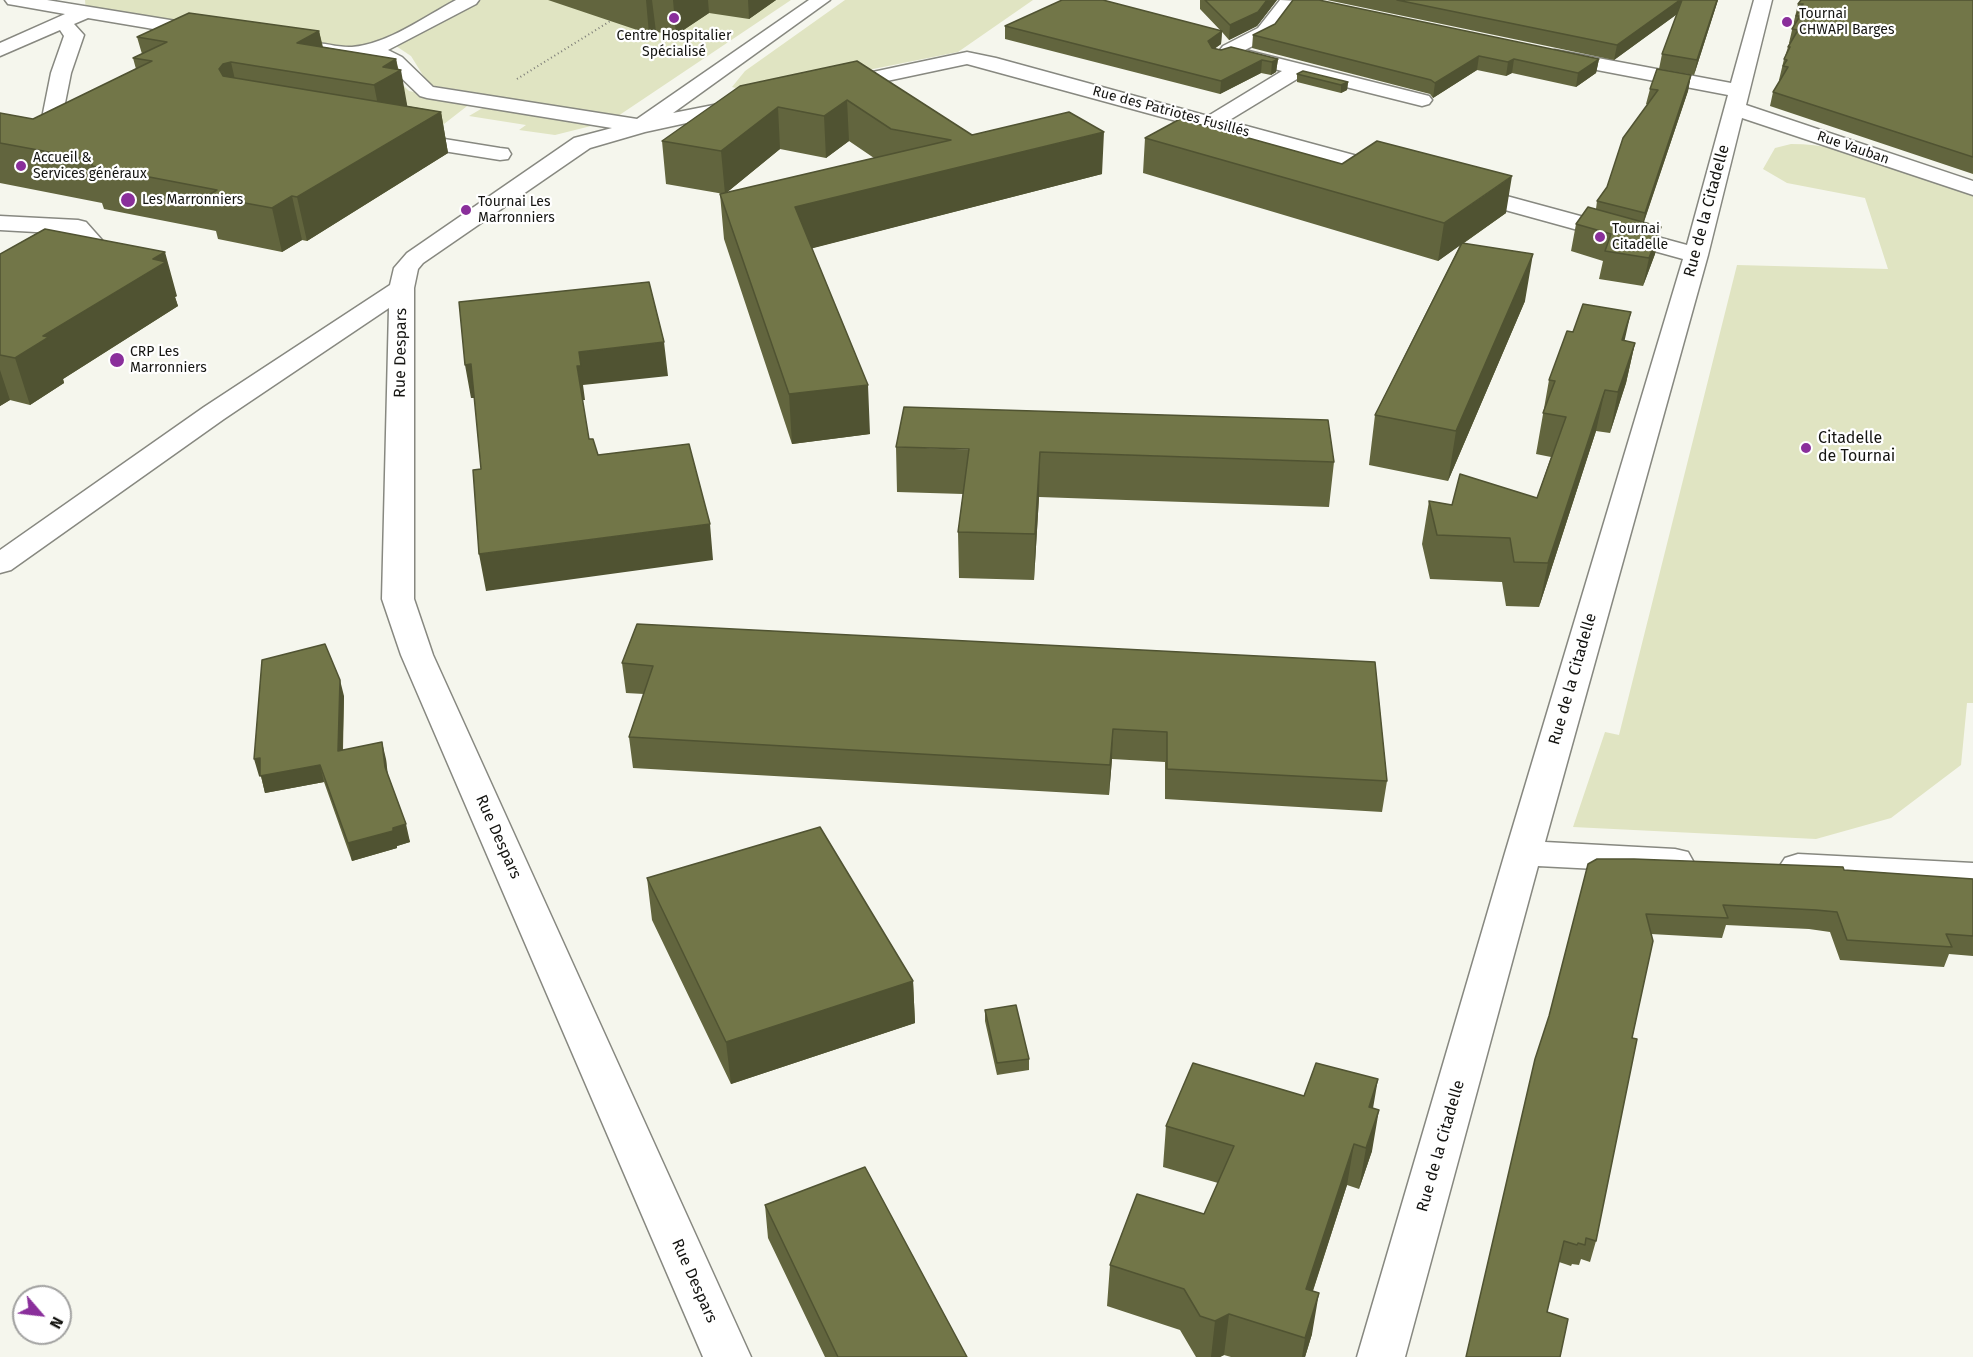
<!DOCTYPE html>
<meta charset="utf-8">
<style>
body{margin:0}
#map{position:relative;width:1973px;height:1357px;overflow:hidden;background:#f5f6ed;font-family:"Fira Sans",sans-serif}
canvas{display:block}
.north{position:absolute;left:12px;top:1285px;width:60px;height:60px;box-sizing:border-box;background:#fff;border:2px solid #a1a1a0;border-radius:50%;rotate:118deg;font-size:16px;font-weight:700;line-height:24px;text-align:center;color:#141411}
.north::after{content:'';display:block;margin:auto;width:21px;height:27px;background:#8a2f9b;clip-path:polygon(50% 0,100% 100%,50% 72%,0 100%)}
</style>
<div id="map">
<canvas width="1973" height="1357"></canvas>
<div class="north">N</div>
</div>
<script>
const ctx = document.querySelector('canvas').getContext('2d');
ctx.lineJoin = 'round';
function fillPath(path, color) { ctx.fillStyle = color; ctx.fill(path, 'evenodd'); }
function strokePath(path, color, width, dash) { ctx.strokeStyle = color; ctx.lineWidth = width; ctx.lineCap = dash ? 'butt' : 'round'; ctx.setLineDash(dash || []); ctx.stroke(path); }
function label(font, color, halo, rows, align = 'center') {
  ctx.font = font + ' "Fira Sans",sans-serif'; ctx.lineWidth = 4.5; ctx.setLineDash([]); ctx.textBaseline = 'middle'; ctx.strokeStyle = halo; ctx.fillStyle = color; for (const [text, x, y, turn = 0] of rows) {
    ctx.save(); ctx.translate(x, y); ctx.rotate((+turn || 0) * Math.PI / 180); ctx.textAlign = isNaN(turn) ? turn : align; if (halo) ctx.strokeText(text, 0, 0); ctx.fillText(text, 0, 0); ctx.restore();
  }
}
const green = new Path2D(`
 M85,0H470L390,43L349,53L86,12Z
 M481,0H791L618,116L429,85L411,56L396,46Z
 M845,0H1033L958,52L753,93L732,87L745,71Z
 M309,54L397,79L409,91L471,103L435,131Z
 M486,106L599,124L555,135L519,130L526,125L469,116Z
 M1791,144C1853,144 1914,174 1973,194V703H1967L1961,765L1891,818L1816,839L1573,827L1605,732L1619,735L1737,265L1888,269L1865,198L1787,183L1763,169L1775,148Z`);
const path = new Path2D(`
 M517,79L612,20`);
const minor = new Path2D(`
 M5,0H47L207,26L214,28L216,32L214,36L207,38L88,18L74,24L84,35L71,73L61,123L58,127L51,129L44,127L41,123L51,73L64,36L60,30L0,56V43L65,14L14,5L8,4Z
 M456,0H479L476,4L388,50L402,57L433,87L637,119L809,0H830L673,113L744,99L751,101L754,105L751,109L645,132L590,148L423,263L418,269L414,288V599L433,655L751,1357H703L401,655L382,599L389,308L224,419L11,570L0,573V550L204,407L390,285L394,268L407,253L574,138L612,128L427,98L420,96L388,65L369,56L349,59L301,52L298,48L301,44C318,40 335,48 352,47C388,44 424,17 456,0Z
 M1280,0L1298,1L1272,36L1245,50L1429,96L1432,100L1429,104L1422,106L1302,76L1228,121L1398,167L1401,172L1398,177L1390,179L1382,177L967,64L835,92L828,90L825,86L828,82L835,80L967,52L996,58L1208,116L1282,71L1228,57L1220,50L1223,46L1258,28Z
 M1754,0H1772L1746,105L1973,181V195L1742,118L1708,255L1545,842L1675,849L1688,852L1693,861L1688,870L1675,873L1538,866L1405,1357H1357L1505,853L1683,259L1458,197L1455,192L1458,187L1466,185L1687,245L1728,95L1555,62L1548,60L1545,56L1548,52L1555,50L1731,83Z
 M401,132L500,148L508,149L511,154L508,159L500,160L393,143L390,138L393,133Z
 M0,216L78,220L86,222L102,240L87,256L66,268L0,284V269L49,257L77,240L71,234L0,230Z
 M1798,854L1973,863V889L1798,880L1785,876L1779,867L1785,858Z`);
const wall = new Path2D(`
 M548,0H776L749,19L709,13L676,35L656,32L649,34Z
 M1200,0H1277L1257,26L1229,40L1222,32L1221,44L1214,49L1278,59L1276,72L1271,75L1261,73L1220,94L1005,39V26L1221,31L1200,9Z
 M1327,0H1718L1694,75L1659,69L1662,54L1677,14L1614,60Z
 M1973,0V174L1770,106L1773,92L1780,80H1779L1784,59L1788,47L1790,43H1789L1798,4Z
 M1275,24L1599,59L1596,73L1576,87L1512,73L1506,76L1477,70L1433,98L1430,94L1252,48L1253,35Z
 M319,31L323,47L396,59L407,106L441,112L448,153L307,241L302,240L282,252L218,239L216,231L104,209L102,203L0,183V113L33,119L136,69L133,58L142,54L137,37Z
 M857,61L972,135L1102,174L812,248L870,434L792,444L724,239L720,194H724L666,184L662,141ZM849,141L874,158L726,193L780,149L826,158Z
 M1297,74L1348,82L1347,90L1341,93L1297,82Z
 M1691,75L1688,91L1644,222L1661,227L1655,254L1643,286L1599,279L1603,261L1571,251L1576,224L1596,209L1597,201L1607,187L1648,105L1646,104L1650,89Z
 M1145,138L1506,213L1464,243L1525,301L1448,481L1369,465L1375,415L1460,245L1438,261L1143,173Z
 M0,254L177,296L175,297L178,306L63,379L64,383L30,405L10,400L0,406Z
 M1625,341L1635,343L1626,383L1620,401L1610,433L1596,431L1539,607L1506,606L1502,582L1430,579L1422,544L1429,501L1452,505L1537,498L1551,457L1536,454L1549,380Z
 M896,447L1334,462L1329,507L1039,497L1034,580L959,578L958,532L963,494L897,492Z
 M1375,662L1387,781L1382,812L1165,799V762L1112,759L1109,795L633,768L629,737L644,694L626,693L622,663Z
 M344,696L343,750L386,759L387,774L410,842L397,846V848L352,861L324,782L265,793L261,776H259Z
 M1588,864L1844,870L1973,879V956L1949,954L1944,967L1840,960L1830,932L1809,929L1726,925L1722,938L1651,934L1596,1241L1590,1262L1581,1259L1579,1265L1572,1264L1571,1266L1559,1262L1547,1312L1466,1357L1549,1016Z
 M647,878L913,981L915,1023L731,1084L652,920Z
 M985,1010L1029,1059V1070L997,1075L985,1021Z
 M1304,1096L1373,1108L1372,1151L1359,1189L1347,1185L1313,1291L1312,1334L1305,1357H1231L1224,1355L1220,1357H1196L1180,1330L1107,1306L1110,1265L1204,1214L1218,1183L1163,1167L1166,1126Z
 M765,1205L967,1357H825L768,1238Z`);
const shadedWall = new Path2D(`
 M646,0H652L656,32L649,34Z
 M673,0H708L709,13L676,35Z
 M748,0H776L749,19Z
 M1267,0H1277L1257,26L1229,40L1230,25Z
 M1680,0H1682L1680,12L1614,60L1617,45Z
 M1717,0H1718L1694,75L1697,60Z
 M319,31L327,70L297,43Z
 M1222,31L1221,44L1207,54L1208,41Z
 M1479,56L1477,70L1433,98L1435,83Z
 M396,59L398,72L401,70L408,110L382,126L374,85L383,67Z
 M1278,59L1276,72L1271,75L1272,62Z
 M1514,59L1512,73L1506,76L1508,62Z
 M1599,59L1596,73L1576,87L1578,73Z
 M1262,60L1261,73L1220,94L1221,81Z
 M231,62L240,102L219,69L223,64Z
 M1691,75L1688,91L1641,230L1645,213Z
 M1348,82L1347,90L1341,93V85Z
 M847,100L849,141L826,158L824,116Z
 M778,107L780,149L725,194L721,151Z
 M441,112L448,153L307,241L297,197Z
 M1104,132L1102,174L798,252L795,207Z
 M1512,176L1506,213L1438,261L1444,223Z
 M292,196L302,240L282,252L272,208Z
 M1661,227L1655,254L1643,286L1649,258Z
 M165,252L177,296L175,297L178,306L63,379L64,383L30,405L15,358L43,336L153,259Z
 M1533,254L1525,301L1448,481L1456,431Z
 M1631,312L1622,352V340Z
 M664,342L668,376L583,385L585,400H582L577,366L579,352Z
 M1635,343L1626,383L1610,433L1618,392Z
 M471,364L477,398H471L465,365Z
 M0,370L10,400L0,406Z
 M868,385L870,434L792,444L789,394Z
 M1605,390L1596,431L1539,607L1548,563Z
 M1040,452L1039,497L1034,580L1035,534Z
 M710,524L713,560L486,591L479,554Z
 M340,680L344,696L342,768L338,751Z
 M1113,729L1112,759L1109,795L1110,765Z
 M382,742L386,759L389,784L385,767Z
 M260,758L320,765L324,782L265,793L261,776H259L254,759Z
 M406,824L410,842L397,846V848L352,861L348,843Z
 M913,981L915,1023L731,1084L726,1042Z
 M1378,1079L1371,1120L1362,1148L1369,1107Z
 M1379,1110L1372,1151L1359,1189L1366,1148Z
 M1354,1144L1347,1185L1300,1330L1306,1289Z
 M1319,1293L1312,1334L1305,1357H1302L1305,1338Z
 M1229,1314L1224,1355L1220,1357H1211L1215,1321Z`);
const building = new Path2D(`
 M1062,0H1103L1222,31L1208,41L1212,48L1221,50L1231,47L1278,59L1272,62L1262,60L1221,81L1005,26Z
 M1205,0H1267L1258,12L1230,25Z
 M1293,0H1319L1599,59L1578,73L1514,59L1508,62L1479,56L1435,83L1431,80L1253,35L1275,24Z
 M1397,0H1680L1617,45Z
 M1682,0H1717L1697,60L1662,54Z
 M1801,0H1973V157L1773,92L1788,67L1783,66L1787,60L1784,59L1790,47H1788L1798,30L1792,29L1800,16H1796L1803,4H1798Z
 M189,13L319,31L297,43L396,59L383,67L401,70L374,85L231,62L223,64L219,69L223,76L441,112L297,197L292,196L272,208L207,196L217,190L92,166V160L0,143V113L33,119L152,61L133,58L167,42L137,37Z
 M857,61L972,135L1069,112L1104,132L795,207L868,385L789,394L720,194L951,140L891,129L847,100L824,116L778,107L721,151L662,141L740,86Z
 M1657,69L1691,75L1645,213L1597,201L1607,187L1623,138L1658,90L1650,89Z
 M1303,71L1348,82L1341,85L1297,74Z
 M1180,119L1342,164L1377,141L1512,176L1444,223L1145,138Z
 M1588,207L1661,227L1649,258L1605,251L1611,234L1576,224Z
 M45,229L165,252L153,259L166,262L43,336L49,337L15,358L0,355V254Z
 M1462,243L1533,254L1456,431L1375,415Z
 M649,282L664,342L579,352L581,366H577L589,439H593L598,455L689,444L710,524L479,554L473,470L481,469L471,364L465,365L459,302Z
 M1583,304L1631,312L1622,340L1635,343L1618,392L1605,390L1548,563L1514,562L1510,538L1437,535L1429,501L1452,505L1460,474L1537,498L1566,417L1543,413L1555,381L1549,380L1567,331L1573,332Z
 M904,407L1328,420L1334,462L1040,452L1035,534L958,532L969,449L896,447Z
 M637,624L1375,662L1387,781L1167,769V732L1113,729L1110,765L629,737L653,666L622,663Z
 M325,644L340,680L338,751L382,742L385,767L406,824L393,828V831L348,843L320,765L260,776V758L254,759L262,660Z
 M820,827L913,981L726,1042L647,878Z
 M1597,859H1634L1843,867L1844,870L1973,879V936L1946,934L1952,947L1847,940L1837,912L1816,910L1723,905L1728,918L1646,914L1653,941L1632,1038L1637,1039L1596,1241L1586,1238L1585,1245L1578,1243L1577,1245L1564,1241L1547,1312L1568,1319L1560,1357H1466L1535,1059L1549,1016L1588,864Z
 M1016,1005L1029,1059L997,1063L985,1010Z
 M1193,1063L1304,1096L1316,1063L1378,1079L1369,1107L1379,1110L1366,1148L1354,1144L1306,1289L1319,1293L1305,1338L1229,1314L1215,1321L1200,1316L1184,1289L1110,1265L1137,1194L1204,1214L1234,1146L1166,1126Z
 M865,1167L967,1357H838L765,1205Z`);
const markers = [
 [674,18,6,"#8a2f9b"],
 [1787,22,6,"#8a2f9b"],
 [21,166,6,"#8a2f9b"],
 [128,200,8,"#8a2f9b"],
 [466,210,6,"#8a2f9b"],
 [1600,237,6,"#8a2f9b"],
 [117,360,8,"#8a2f9b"],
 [1806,448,6,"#8a2f9b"]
];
const farPoinames = [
 ["Tournai",1799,14],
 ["CHWAPI Barges",1799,30],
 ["Centre Hospitalier",674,36,"center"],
 ["Spécialisé",674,52,"center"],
 ["Accueil &",33,158],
 ["Services généraux",33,174],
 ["Les Marronniers",142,200],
 ["Tournai Les",478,202],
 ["Marronniers",478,218],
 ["Tournai",1612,229],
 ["Citadelle",1612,245],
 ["CRP Les",130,352],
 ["Marronniers",130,368]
];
const farStreetnames = [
 ["Rue des Patriotes Fusillés",1171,112,15],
 ["Rue Vauban",1853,148,19]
];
const streetNames = [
 ["Rue de la Citadelle",1707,211,-75],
 ["Rue Despars",401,353,-89],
 ["Rue de la Citadelle",1573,679,-74],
 ["Rue Despars",498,837,66],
 ["Rue de la Citadelle",1441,1146,-74],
 ["Rue Despars",694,1281,66]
];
const poiNames = [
 ["Citadelle",1818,439],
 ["de Tournai",1818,457]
];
fillPath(green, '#e0e4c2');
strokePath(minor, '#878880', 3);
strokePath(path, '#7e7e78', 2, [1, 3]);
fillPath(minor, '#fff');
fillPath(wall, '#62653e');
fillPath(shadedWall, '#505332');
fillPath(building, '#727648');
strokePath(building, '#505332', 1.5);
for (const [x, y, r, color] of markers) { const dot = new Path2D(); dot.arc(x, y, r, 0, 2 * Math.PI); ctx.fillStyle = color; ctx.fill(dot); strokePath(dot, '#fff', 2); }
label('14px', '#141411', '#fff', farPoinames, 'left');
label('14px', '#141411', '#fff', farStreetnames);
label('16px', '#141411', '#fff', streetNames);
label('16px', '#141411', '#fff', poiNames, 'left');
</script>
